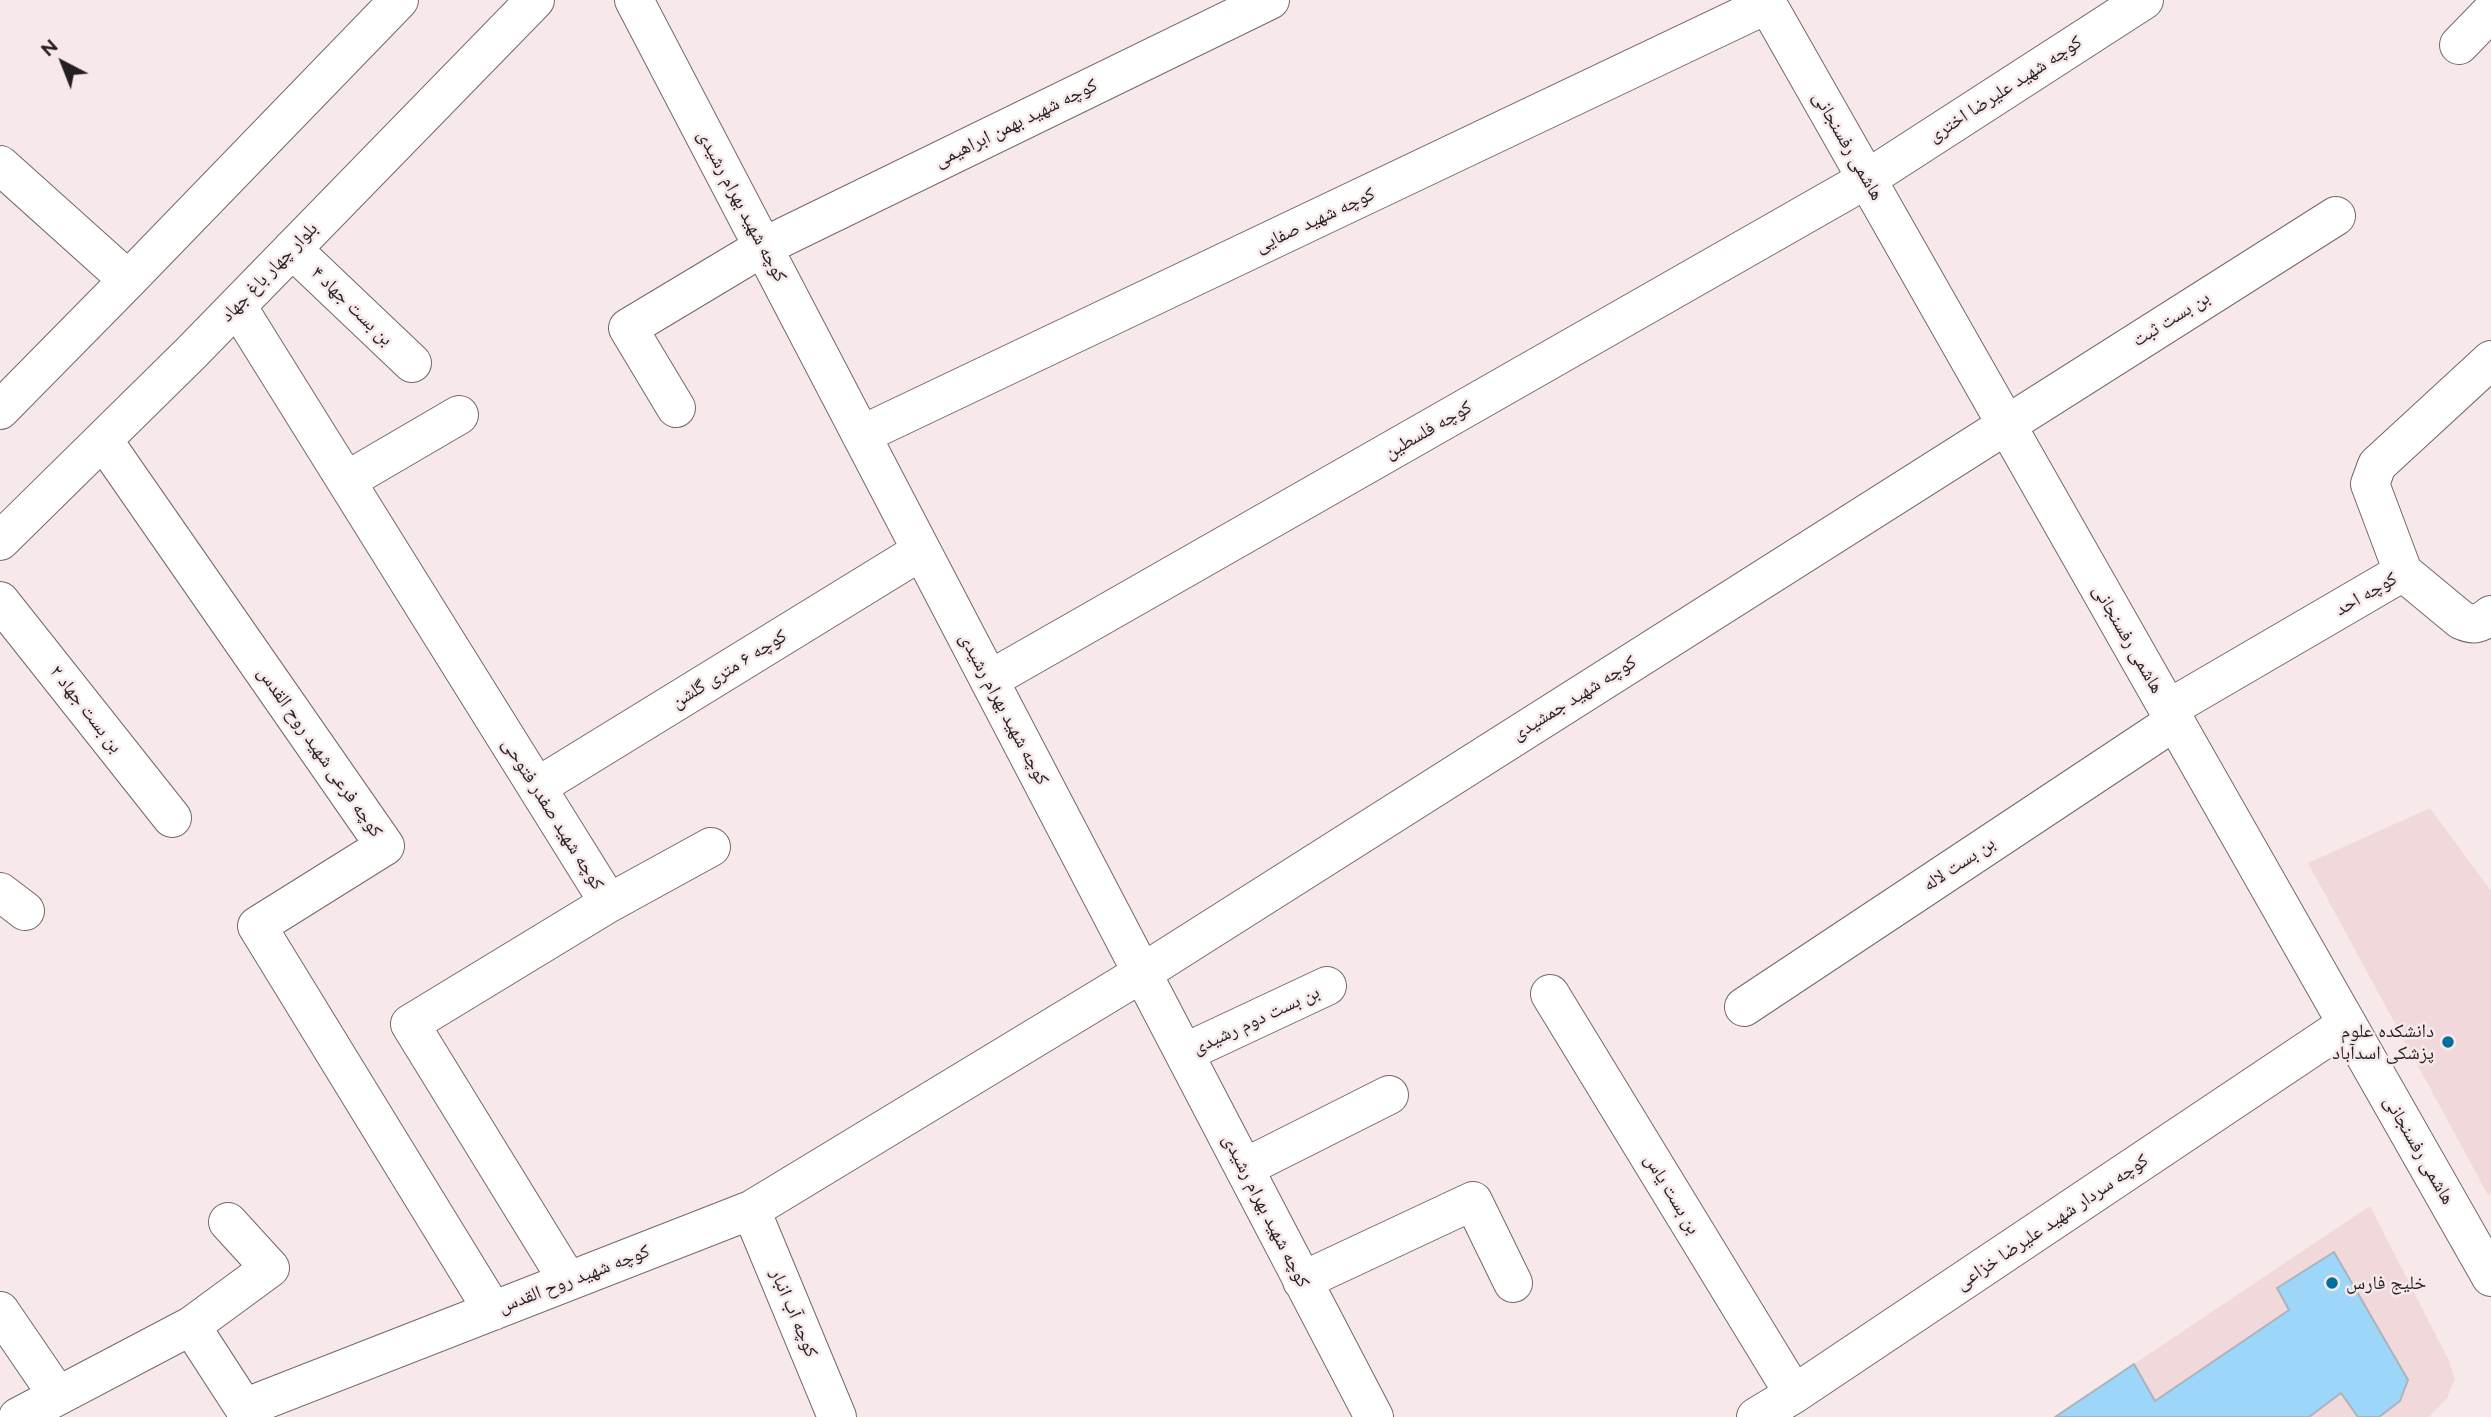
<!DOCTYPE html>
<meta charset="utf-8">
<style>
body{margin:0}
#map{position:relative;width:2491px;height:1417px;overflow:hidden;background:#f7e8ea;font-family:Raleway,sans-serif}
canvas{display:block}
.north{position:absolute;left:28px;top:28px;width:70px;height:70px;-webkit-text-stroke:5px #f7e8ea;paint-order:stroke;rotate:318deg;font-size:19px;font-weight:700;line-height:28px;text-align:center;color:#241f20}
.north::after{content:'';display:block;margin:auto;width:24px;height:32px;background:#241f20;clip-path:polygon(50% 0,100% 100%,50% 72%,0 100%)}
</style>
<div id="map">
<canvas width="2491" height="1417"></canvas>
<div class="north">N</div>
</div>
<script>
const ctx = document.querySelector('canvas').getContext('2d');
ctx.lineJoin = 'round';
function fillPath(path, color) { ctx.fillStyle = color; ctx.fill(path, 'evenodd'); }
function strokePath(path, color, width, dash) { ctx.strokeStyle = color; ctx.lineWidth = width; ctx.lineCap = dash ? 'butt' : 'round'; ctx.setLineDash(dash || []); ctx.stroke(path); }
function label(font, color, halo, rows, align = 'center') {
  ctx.font = font + ' Raleway,"Noto Naskh Arabic",sans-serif'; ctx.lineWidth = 5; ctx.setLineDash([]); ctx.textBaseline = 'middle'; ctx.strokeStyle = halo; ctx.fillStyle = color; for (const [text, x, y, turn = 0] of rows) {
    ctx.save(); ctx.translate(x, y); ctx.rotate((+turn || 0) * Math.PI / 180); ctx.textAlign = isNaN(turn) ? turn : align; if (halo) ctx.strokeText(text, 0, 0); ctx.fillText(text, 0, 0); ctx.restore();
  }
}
const built = new Path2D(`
 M2430,808L2491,891V1193L2488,1195L2308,863Z
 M2370,1206L2448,1359L2455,1379L2447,1398L2429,1417H2055Z`);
const building = new Path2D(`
 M2334,1252L2408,1380L2400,1401L2379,1417H2358L2341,1393L2309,1417H2055L2134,1364L2155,1401L2289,1310L2277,1288Z`);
const minor = new Path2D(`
 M634,0L1374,1417
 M2459,45L2491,12
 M0,165L128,280
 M292,249L412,363
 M237,306L609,903L410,1024L568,1281
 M2491,360L2377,465L2370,484L2403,572L2461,620C2474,626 2480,624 2491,615
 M676,408L628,328L763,247L1270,0
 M0,410L128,280L399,0
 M861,435L1768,4
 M103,440L385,846L257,926L493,1311
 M346,481L459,415
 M0,541L191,353L535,0
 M0,601L172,818
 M989,680L1867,179L2144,0
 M2168,709L2403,572
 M537,787L921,551
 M0,892L25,911
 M609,903L711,847
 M1550,994L1794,1394
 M1744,1007L2175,721
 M1184,1053L1327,986
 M1244,1168L1389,1095
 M751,1210L837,1417
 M1302,1281L1473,1201L1513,1283
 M0,1311L58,1396
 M191,1326L270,1268L228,1222
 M244,1408L751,1210L1142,973L2336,216
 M18,1417L191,1326L250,1417
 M1756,1417L1794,1394L2347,1024`);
const major = new Path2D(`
 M1765,0L2491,1277`);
const markers = [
 [2448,1042,7,"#006f9b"],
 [2332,1283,7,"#006f9b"]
];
const streetNames = [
 ["کوچه شهید علیرضا اختری",2005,89,-33],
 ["کوچه شهید بهمن ابراهیمی",1016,123,-26],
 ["هاشمی رفسنجانی",1848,146,60],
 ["کوچه شهید بهرام رشیدی",742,206,62],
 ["کوچه شهید صفایی",1315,220,-25],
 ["بلوار چهار باغ جهاد",269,272,-46],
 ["بن بست جهاد ۴",352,306,44],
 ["بن بست ثبت",2171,319,-32],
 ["کوچه فلسطین",1428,430,-30],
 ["کوچه احد",2366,594,-30],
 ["هاشمی رفسنجانی",2128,639,60],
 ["کوچه ۶ متری گلشن",729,669,-32],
 ["کوچه شهید جمشیدی",1574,698,-32],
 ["بن بست جهاد ۲",86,709,52],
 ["کوچه شهید بهرام رشیدی",1004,709,62],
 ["کوچه فرعی شهید روح القدس",320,752,55],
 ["کوچه شهید صفدر فتوحی",553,814,58],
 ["بن بست لاله",1959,864,-34],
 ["بن بست دوم رشیدی",1256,1020,-25],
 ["هاشمی رفسنجانی",2419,1150,60],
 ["بن بست یاس",1672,1194,59],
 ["کوچه شهید بهرام رشیدی",1266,1211,63],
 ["کوچه سردار شهید علیرضا خزاعی",2052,1222,-34],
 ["کوچه شهید روح القدس",574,1279,-21],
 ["کوچه آب انبار",794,1313,67]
];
const poiNames = [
 ["دانشکده علوم",2434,1031],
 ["پزشکی اسدآباد",2434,1053],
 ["خلیج فارس",2346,1283,"left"]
];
fillPath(built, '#f1d9db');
fillPath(building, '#9dd6f8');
strokePath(building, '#a9b4bc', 2);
strokePath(minor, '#75686a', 40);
strokePath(major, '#75686a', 40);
strokePath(minor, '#fff', 38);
strokePath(major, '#fff', 38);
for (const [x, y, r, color] of markers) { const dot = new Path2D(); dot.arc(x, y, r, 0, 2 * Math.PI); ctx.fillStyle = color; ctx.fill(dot); strokePath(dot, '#f7e8ea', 2.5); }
label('19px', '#241f20', '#f7e8ea', streetNames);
label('19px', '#241f20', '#f7e8ea', poiNames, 'right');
</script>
